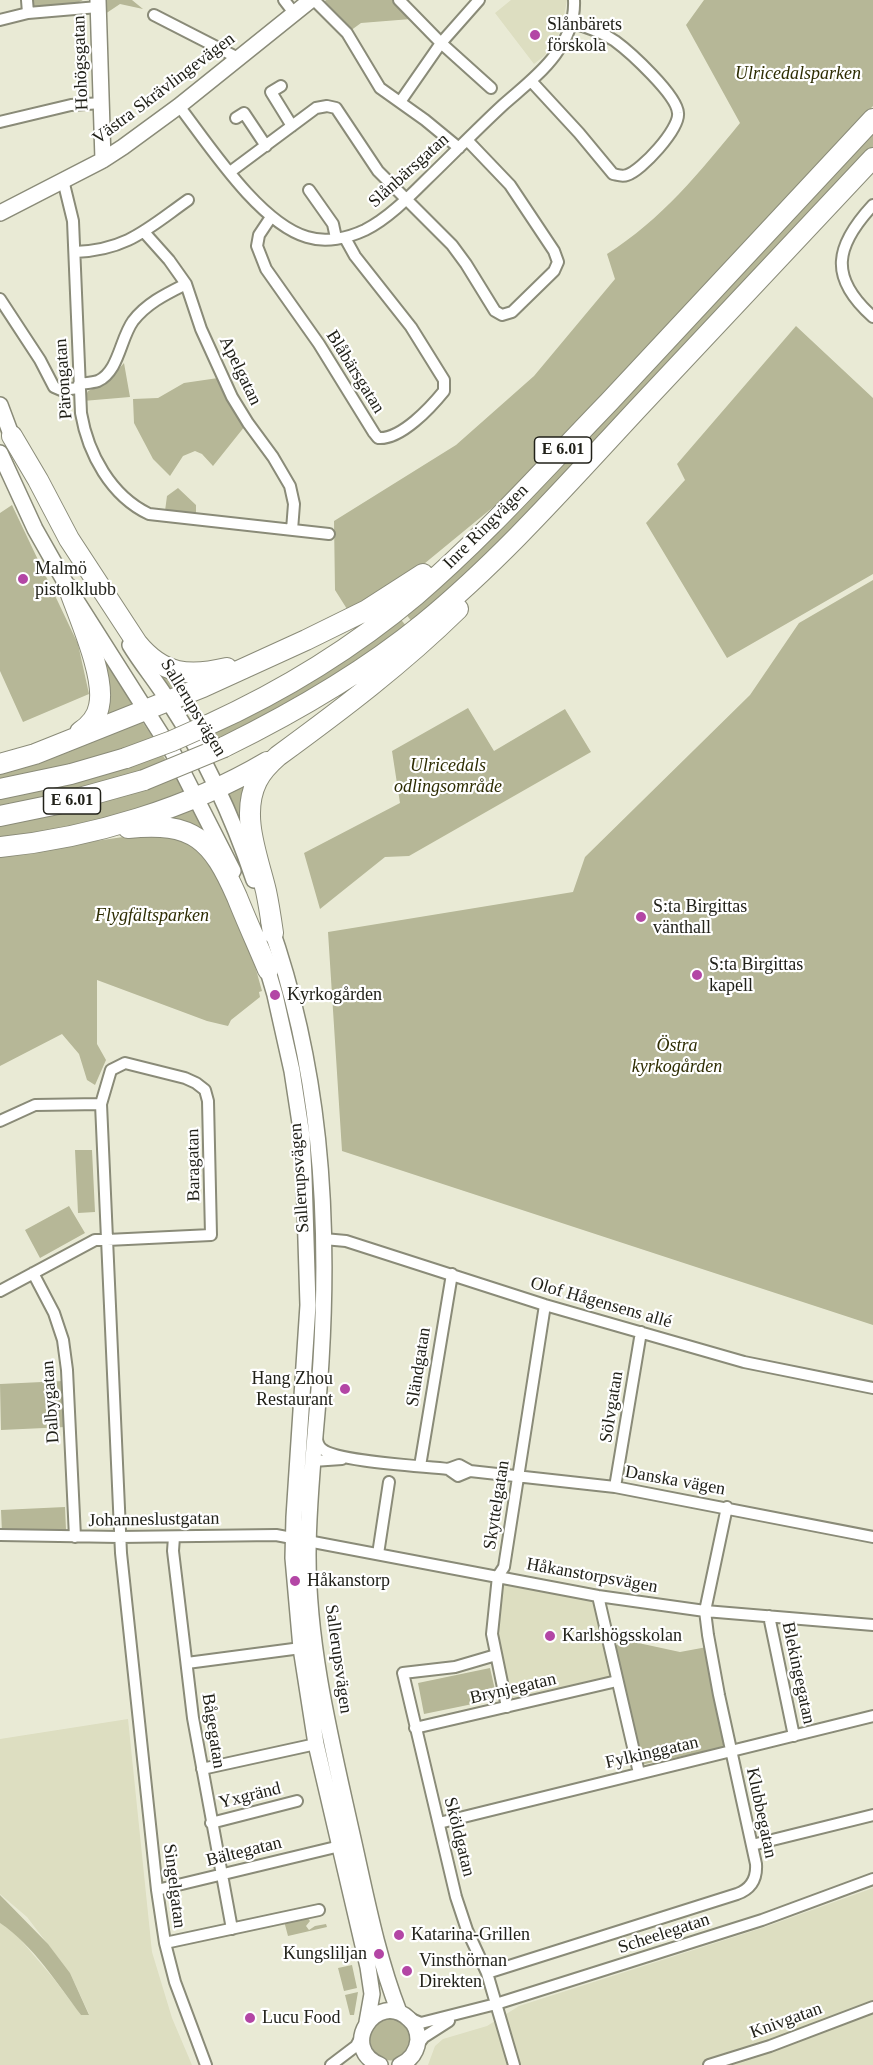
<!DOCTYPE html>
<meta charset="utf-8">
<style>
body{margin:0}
canvas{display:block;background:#e9ead5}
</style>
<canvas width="873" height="2065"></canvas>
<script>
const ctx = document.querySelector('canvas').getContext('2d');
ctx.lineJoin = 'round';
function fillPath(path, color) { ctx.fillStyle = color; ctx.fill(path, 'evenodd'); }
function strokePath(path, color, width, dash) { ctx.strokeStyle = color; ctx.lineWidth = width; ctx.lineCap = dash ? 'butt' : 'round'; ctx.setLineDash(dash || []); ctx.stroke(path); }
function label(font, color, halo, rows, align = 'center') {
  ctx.font = font + ' "Times New Roman",serif'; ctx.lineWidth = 4.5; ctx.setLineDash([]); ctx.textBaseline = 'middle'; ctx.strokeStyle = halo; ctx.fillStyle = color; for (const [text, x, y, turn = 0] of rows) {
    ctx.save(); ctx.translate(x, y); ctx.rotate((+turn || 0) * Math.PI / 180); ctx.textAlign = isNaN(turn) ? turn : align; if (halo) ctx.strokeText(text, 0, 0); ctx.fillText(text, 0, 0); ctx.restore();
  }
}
const built = new Path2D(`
 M511,0H567L562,27L555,42L544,56L534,64L495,13Z
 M505,1583L591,1599L595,1604L611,1673L609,1677L511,1698L497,1630L500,1586Z
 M128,1719L152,1952L172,2018L192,2065H0V1923L14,1932L54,1979L81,2015L89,2014L70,1973L27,1917L0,1894V1739Z
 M873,1888V2065H428L435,2046L443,2039L487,2026L519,2006L765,1927Z`);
const green = new Path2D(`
 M29,0H83L77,3L29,7Z
 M105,0H132L143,9L120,4L105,14Z
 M326,0H393L411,19L361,23L350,31L323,3Z
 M704,0H873V106L503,499L402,582L347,609L335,590L334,521L456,445L534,376L615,279L607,254C661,220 700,172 740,123L686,25Z
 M873,129V148L525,519L413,623L405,613Z
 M796,326L873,398V574L727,658L646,523L685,480L677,464Z
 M124,363L130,397L83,401L88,391L107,382Z
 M218,378L245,426L213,466L202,454L195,451L183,456L170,476L153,459L134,423L133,399L158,398L184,383Z
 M178,488L196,505V515L165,511L167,496Z
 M12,505L78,644L89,694L23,722L0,671V513Z
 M873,580V1325L342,1151L328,932L573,892L585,857L750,695L799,623Z
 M398,616L407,627L309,695L203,748L197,737Z
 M88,634L136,706L97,722Z
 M147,661L212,676L172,693Z
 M468,708L494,751L565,709L591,752L409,856L385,857L320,909L304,853L400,803L392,751Z
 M141,720L154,739L76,764L0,781V769Z
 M161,752L168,764L139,775L0,809V795Z
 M257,773L248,840L226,788Z
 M175,776L185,794L132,815L0,843V824Z
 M192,802L212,839L150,818Z
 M173,835L210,857L248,941L262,991L259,992L260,997L231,1020L228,1026L207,1021L97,980V1044L106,1060L95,1085L87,1080L79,1054L62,1034L0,1066V855L123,837Z
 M75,1150H92L95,1212L78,1213Z
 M69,1206L85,1233L40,1258L25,1230Z
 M63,1381L66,1427L1,1430L0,1384Z
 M65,1507L66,1530L2,1533L1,1510Z
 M629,1641L680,1652L707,1647L726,1747L640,1765L616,1645Z
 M490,1668L497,1699L424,1714L418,1683Z
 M0,1895L48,1944L70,1973L89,2015H81C57,1983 33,1945 0,1923Z
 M306,1916L310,1921L306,1926L309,1930L315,1926L326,1924L327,1927L288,1936L284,1921Z
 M352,1965L357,1988L344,1991L338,1968Z
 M358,1992L354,2015H350L345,1995Z
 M396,2016L413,2031L409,2053C405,2055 400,2059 396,2060C372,2065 359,2030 381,2019C385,2017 391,2017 396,2016Z`);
const street = new Path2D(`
 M27,0L28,13
 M284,0L294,13
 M314,0L347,33L380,88L425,120L459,148
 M399,0L441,43L491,88
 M154,15L238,58
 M0,20L28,13L98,7
 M531,81L579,133L613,174C618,175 622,177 627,175C641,171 680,129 678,113C677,95 630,52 615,41C602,32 587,27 572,23
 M281,86L271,92L292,126
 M400,102L441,43L479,0
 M179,106C209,145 259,223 307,237C326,243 348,238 365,230C387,219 407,199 425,181C451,156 476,130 503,105C521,89 541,74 555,55C567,39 575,20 574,0
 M236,118L244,113L266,146
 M0,122L71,105L102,103
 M230,172L316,108L327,106L336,108L378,171L452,245L466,264L495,311L502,315L512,312L554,271L558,262L554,251L510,185L467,140
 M63,180L73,221L81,413C88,454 111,496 149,514L329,534
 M309,190L333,224L336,238
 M873,205C835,246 828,277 873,317
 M271,217L259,235L257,246L266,269L319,344L374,433L378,438C401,440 431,407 444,391V380L411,327L355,256L345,238
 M144,232L169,260L186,284L201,329L232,397L248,423L273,457L290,486L294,504L292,530
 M75,252C127,250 147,229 188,200
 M0,299L40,360L54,387L61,390L79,388
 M79,384C85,383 92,383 98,381C119,371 120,339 133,321C147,303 166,294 186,284
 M0,1121L35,1105L101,1104
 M324,1239L346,1241L545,1305L744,1362L873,1388
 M33,1273L54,1313L63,1340L67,1370L75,1537
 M0,1291L95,1240H107L211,1235L208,1101L205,1090L196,1083L185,1078L125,1063L111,1070L101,1104L121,1553L157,1890L165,1943L175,1982L206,2065
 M316,1436C317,1441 318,1446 322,1449C337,1462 424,1466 448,1469L458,1476L470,1471
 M313,1461L342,1459
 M420,1466L452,1274
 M448,1469L459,1465L470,1471L615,1487L873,1537
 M615,1487L641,1332
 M0,1535L119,1537L276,1535L598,1596L705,1611L873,1625
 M174,1537L173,1551L193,1718L232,1929
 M378,1554L389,1482
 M598,1596L639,1773
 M769,1616L794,1736
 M496,1655L455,1667L403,1673L456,1897L467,1930L487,1973L514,2065
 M187,1663L301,1648
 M507,1707L492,1634L498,1576L504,1567L545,1305
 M415,1728L617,1681
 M202,1769L316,1744
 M211,1823L297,1801
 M439,1823L873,1716
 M752,1845L873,1815
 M157,1890L340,1846
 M165,1943L319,1910
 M487,1973L737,1894C751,1889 757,1879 756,1864L719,1695L708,1635L705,1611L727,1507
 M409,2018L421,2023L496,2004L762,1920L873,1879
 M417,2046L424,2037L449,2021
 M331,2065L356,2046L362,2035
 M709,2065L770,2046L873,2007`);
const secondary = new Path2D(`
 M98,0L103,160
 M0,213L103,160L123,147L179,106L311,0
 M0,405L15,445
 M0,453L35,529L69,589L173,753L233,871
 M130,645C142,665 157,682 169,702C205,757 233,818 254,880
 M269,922C320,1066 330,1210 321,1361C317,1426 308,1491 308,1555C308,1648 331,1740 351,1830C365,1891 376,1953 399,2012
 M265,961L275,995L292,1071L302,1136L304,1176L308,1305L294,1517L293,1558L301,1648L316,1744L368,1967L372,1994L367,2022
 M380,2065C338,2048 377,1989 409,2019C415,2024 418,2032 418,2040C417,2051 411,2060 400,2065`);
const highway = new Path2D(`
 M12,436L38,480L69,539L137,643C163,675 189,677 227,668
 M69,589C79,618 106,677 99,706C97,718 89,726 80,732
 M208,725C283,691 353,648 416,595C485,536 546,467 609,402C697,308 785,213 873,119
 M224,747C295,712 363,673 424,623C503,558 571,480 641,405C718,323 796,241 873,158
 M0,764L35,754L203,687L306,640L367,610L423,574
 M0,789L71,774L126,758
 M0,816L58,804L144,780
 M128,828C194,821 212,840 237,897C247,922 258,946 268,970
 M0,847C91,838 189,808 267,762
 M273,933C271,919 269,905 266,891C258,857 240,815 257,781C262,771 270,763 278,756C341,710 402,664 458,609`);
const highwayBridge = new Path2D(`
 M126,758L172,741L208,725
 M144,780L224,747`);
const markers = [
 [535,35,6,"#b346a5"],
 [23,579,6,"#b346a5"],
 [641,917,6,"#b346a5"],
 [697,975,6,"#b346a5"],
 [275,995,6,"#b346a5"],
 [345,1389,6,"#b346a5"],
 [295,1581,6,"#b346a5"],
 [550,1636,6,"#b346a5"],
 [399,1935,6,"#b346a5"],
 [379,1954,6,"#b346a5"],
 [407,1971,6,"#b346a5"],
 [250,2018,6,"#b346a5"]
];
const shields = [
 [563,450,57],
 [72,801,57]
];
const shieldNames = [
 ["E 6.01",563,450],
 ["E 6.01",72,801]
];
const poiNames = [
 ["Slånbärets",547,25],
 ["förskola",547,46],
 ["Malmö",35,569],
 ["pistolklubb",35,590],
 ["S:ta Birgittas",653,907],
 ["vänthall",653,928],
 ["S:ta Birgittas",709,965],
 ["kapell",709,986],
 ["Kyrkogården",287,995],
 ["Hang Zhou",333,1379,"right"],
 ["Restaurant",333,1400,"right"],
 ["Håkanstorp",307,1581],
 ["Karlshögsskolan",562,1636],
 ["Katarina-Grillen",411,1935],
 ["Kungsliljan",367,1954,"right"],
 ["Vinsthörnan",419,1961],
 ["Direkten",419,1982],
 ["Lucu Food",262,2018]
];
const streetNames = [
 ["Hohögsgatan",81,63,-92],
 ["Västra Skrävlingevägen",164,89,-37],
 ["Slånbärsgatan",409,171,-42],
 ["Apelgatan",240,371,64],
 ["Blåbärsgatan",355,372,58],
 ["Pärongatan",64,379,-94],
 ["Inre Ringvägen",486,527,-45],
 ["Sallerupsvägen",193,708,59],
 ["Baragatan",194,1165,-91],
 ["Sallerupsvägen",300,1178,-94],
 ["Olof Hågensens allé",601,1303,16],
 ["Sländgatan",419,1367,-81],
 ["Dalbygatan",51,1402,-94],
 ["Sölvgatan",612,1407,-81],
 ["Danska vägen",675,1481,10],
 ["Skyttelgatan",497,1505,-81],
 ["Johanneslustgatan",154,1520,-1],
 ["Håkanstorpsvägen",592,1576,10],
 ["Sallerupsvägen",338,1659,82],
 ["Blekingegatan",798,1673,78],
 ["Brynjegatan",513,1689,-13],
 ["Bågegatan",213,1731,81],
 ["Fylkinggatan",652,1753,-13],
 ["Yxgränd",250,1796,-14],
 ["Klubbegatan",761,1813,78],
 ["Sköldgatan",459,1837,76],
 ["Bältegatan",244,1852,-14],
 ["Singelgatan",174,1886,83],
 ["Scheelegatan",664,1934,-18],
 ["Knivgatan",786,2021,-20]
];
const parkNames = [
 ["Ulricedalsparken",798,74],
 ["Ulricedals",448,766],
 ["odlingsområde",448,787],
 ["Flygfältsparken",152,916],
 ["Östra",677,1046],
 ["kyrkogården",677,1067]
];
fillPath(built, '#dddec1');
fillPath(green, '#b6b797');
strokePath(street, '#8a8b78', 14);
strokePath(secondary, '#8a8b78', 18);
strokePath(highway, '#8a8b78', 22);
strokePath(street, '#fff', 10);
strokePath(secondary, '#fff', 15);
strokePath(highway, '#fff', 20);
strokePath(highwayBridge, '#8a8b78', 22, []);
strokePath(highwayBridge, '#fff', 20);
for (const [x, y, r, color] of markers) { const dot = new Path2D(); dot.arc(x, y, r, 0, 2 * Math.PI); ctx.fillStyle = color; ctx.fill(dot); strokePath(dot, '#fff', 2); }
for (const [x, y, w] of shields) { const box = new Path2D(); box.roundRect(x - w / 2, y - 13, w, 26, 4.5); ctx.fillStyle = '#fff'; ctx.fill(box); strokePath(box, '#212119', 1.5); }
label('bold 16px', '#212119', null, shieldNames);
label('18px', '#212119', '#fff', poiNames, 'left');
label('18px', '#212119', '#fff', streetNames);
label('italic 18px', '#2d2c02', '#fff', parkNames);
</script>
